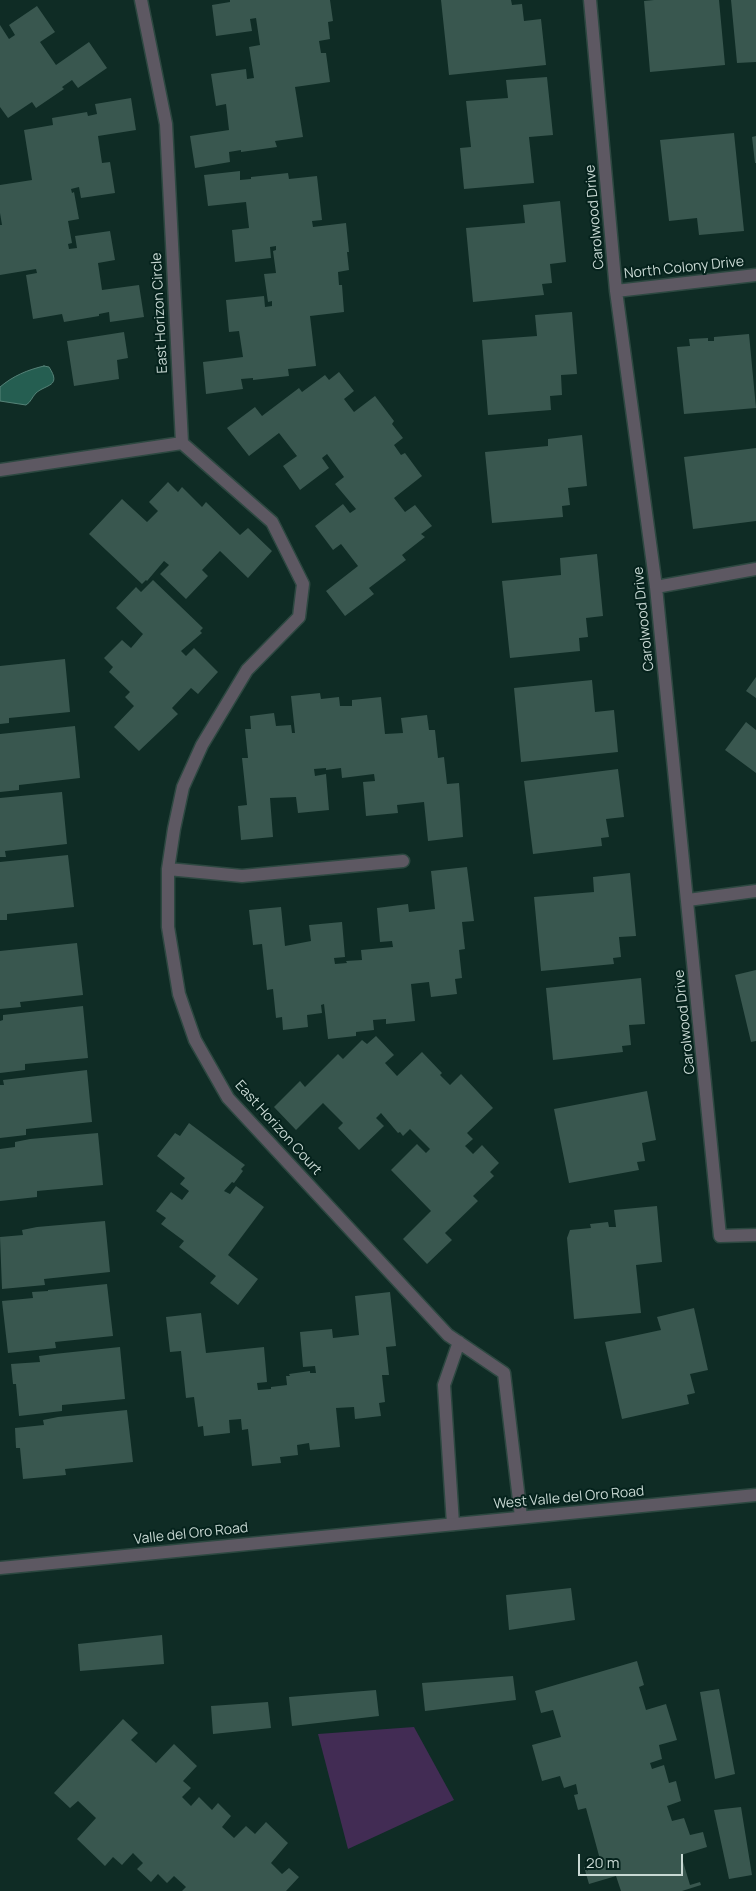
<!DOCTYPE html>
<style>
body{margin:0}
#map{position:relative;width:756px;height:1891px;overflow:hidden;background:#0f2c25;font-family:Manrope,sans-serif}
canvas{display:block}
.scale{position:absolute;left:578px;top:1854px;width:105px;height:22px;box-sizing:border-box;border:2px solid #c9d9d4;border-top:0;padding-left:6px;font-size:15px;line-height:18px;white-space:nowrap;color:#c9d9d4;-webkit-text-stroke:4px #05221c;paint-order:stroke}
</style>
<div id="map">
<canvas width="756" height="1891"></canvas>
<div class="scale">20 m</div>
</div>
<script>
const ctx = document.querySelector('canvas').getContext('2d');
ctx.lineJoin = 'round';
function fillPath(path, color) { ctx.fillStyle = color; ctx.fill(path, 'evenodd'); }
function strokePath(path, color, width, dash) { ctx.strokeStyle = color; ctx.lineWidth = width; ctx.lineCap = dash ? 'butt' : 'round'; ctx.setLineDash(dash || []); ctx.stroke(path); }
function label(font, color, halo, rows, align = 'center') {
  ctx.font = font + ' Manrope,sans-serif'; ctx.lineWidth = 4; ctx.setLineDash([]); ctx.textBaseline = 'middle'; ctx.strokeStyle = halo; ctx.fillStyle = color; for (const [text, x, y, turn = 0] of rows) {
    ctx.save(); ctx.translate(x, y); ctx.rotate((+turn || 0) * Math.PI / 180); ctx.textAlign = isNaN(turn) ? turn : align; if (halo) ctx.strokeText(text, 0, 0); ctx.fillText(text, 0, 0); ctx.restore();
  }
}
const green = new Path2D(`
 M414,1727L454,1800L348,1849L318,1734Z`);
const water = new Path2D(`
 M44,366L49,367C62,387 46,384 36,393C32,397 31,402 26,405L0,401V387C13,376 27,370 44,366Z`);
const building = new Path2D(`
 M230,0H330L333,21L328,22L330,39L319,41L321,53H326L330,82L295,87L303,137L275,141L277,147L241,152V150L229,152L230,162L195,168L190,136L229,130L226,104L216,106L211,74L246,69L247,79L254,78L249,47L260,45L256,18L250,19L252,31L216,36L212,5L230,2Z
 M441,0H511L512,5L522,4L524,21L541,19L546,65L449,75Z
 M654,0H719L725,65L650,72L644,1Z
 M731,0H756V62L737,63Z
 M37,6L55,32L40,42L56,65L89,42L107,68L78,88L72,80L62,87L64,89L36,108L32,102L8,118L0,107V25L9,39L15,35L9,25Z
 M547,77L553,135L529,137L534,183L464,189L460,148L471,147L466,101L508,98L506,80Z
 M131,98L136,130L98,136L102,163L110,162L115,193L81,198L79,187L71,189L72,193L74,192L79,219L68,221L72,243L68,244L69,249L77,248L75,236L110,231L115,260L98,263L102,290L139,285L144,317L110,322L109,312L99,314V316L64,322L62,314L33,319L26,275L37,273L36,269L0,275V225H2L0,213V185L32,180L24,130L53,125L52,118L87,112L88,116L97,114L95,104Z
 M734,133L744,231L699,235L697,218L669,221L660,140Z
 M756,136V163H755L752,137Z
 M240,171V180L251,179V177L288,173L289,179L317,176L322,220L312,221L313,227L346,223L349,252H347L349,270L338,272L339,285H342L344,312L310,316L316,366L288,369L289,376L253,380V378L241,379L243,389L206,394L203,362L243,357L239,331L229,332L226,300L264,296L265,307L272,306V301L268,302L264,274L276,273L273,251L276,250V246L270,247L271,258L235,262L232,230L249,228L246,202L208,206L204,175Z
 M560,201L566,262L550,264L552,283L542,284L544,295L473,302L466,228L525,223L523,205Z
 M572,312L577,374L561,375L562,395L550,396L551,410L488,415L482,340L537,336L535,315Z
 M124,332L128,358L117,360L119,379L74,386L67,341Z
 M749,334L756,408L684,414L677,347L690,346L689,339L708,338V341H714V337Z
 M339,372L354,391L344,399L354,412L375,396L394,421L392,424L403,438L394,445L401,455L405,453L422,476L394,498L405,512L415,505L432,526L421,534L425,537L402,555L406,560L369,588L374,594L345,616L326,591L358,566L341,544L333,550L315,526L343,504L350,513L356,509L335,484L344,477L327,454L322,458L329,468L300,490L283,466L297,456L279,433L249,456L227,428L255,407L262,416L299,388L302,392L325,375L329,380Z
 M582,435L587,486L568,488L570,505L562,506L563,517L492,523L485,452L548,446V439Z
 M756,448V521L693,529L684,457Z
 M168,482L178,492L182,487L202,507L206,502L240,535L248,528L272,551L248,578L220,551L202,570L208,576L186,599L160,574L169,565L164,561L147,581L146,580L142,584L89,534L122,499L147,522L158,511L149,502Z
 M597,554L603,616L586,618L588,637L579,638L580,651L510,658L502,581L561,575L560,558Z
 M153,580L203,628L200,631L202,633L181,651L186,656L194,648L218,672L198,694L191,688L172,708L178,714L139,751L114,727L134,706L125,697L130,692L109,672L113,667L104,658L122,640L131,648L143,634L116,608L136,587L141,592Z
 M65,659L70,712L9,718V723L0,724V666Z
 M756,677V698L746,691Z
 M592,680L595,712L614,710L618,752L521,762L514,688Z
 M320,693L321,699L339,697L340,706H352V700L381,697L385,734L403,733L401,718L427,715L429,730H435L438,758L444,757L447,784L459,783L463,837L428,841L424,802L397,805L398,813L366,816L363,782L375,781L374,774L342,778L341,768L326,770V768L314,769L315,776L326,774L329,810L298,813L296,797L270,798L273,837L241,840L238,806L247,805L242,758H248L245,729H251L250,716L274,713L276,726L291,725L292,733H295L291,696Z
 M746,722L756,730V773L725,750Z
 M75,726L80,778L19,785V790L0,792V734Z
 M618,769L624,817L606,819L609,837L601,838L602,846L533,854L524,781Z
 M62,792L67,844L5,851L6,857H0V798Z
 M68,855L74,907L7,914V920H0V862Z
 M467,867L474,921L462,922L465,949L459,950L462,978L455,979L457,994L431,997L429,982L411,984L415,1021L386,1024V1019L373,1020L374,1030L356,1032V1036L328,1039L324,1004L321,1005L322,1013L307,1015L308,1027L283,1030L282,1017L276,1018L273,989L267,990L262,944L253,945L249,910L281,907L285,946L311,941L309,925L342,922L345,957L334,958L335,964L347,963L346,961L362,960L361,950L393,947L392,941L380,942L377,908L408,904L409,912L435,909L431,871Z
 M630,873L636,936L619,937L621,957L613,958L614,964L541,971L534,897L594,892L593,877Z
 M77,943L83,995L20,1002L21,1007L0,1009V951Z
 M756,970V1041L751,1042L735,975Z
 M641,978L645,1024L629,1025L631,1045L622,1046L623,1052L553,1060L546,988Z
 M83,1006L88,1058L25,1064V1070L0,1073V1021L3,1020V1015Z
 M376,1036L394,1055L385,1063L397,1076L422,1052L442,1073L440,1075L450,1085L461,1074L493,1108L467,1133L473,1139L465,1146L473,1154L482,1145L499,1163L490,1172L494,1176L473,1196L478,1201L445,1233L452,1240L427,1264L403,1239L431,1211L391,1170L417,1144L426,1153L430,1149L410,1129L403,1136L400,1132L398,1133L381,1113L376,1118L384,1126L359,1150L338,1128L343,1123L323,1103L296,1130L274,1107L300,1081L305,1087L338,1054L343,1059L362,1040L367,1044Z
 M87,1070L92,1122L26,1129V1135L0,1138V1085H4L3,1080Z
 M647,1091L656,1140L642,1143L645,1161L637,1162L639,1170L569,1183L554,1109Z
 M189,1123L245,1165L241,1169L243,1171L234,1183L232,1182L224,1191L230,1194L236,1186L264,1207L228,1255L258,1279L238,1305L210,1283L216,1276L179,1247L184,1241L161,1224L166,1218L156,1211L171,1192L182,1200L189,1191L180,1184L185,1178L157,1156L175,1133L180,1136Z
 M98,1133L103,1185L37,1191V1197L0,1201V1149L15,1147V1142L30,1139Z
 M657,1206L662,1262L636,1265L641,1313L574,1319L567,1238L570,1230L591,1228L590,1224L608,1222L609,1227H616L614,1210Z
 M105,1221L110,1272L44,1279L45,1285L2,1289L0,1237L23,1235L22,1230L37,1227Z
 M107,1284L113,1336L55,1342L56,1348L8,1353L2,1301L33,1298L32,1292L48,1291V1290Z
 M390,1292L396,1346L386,1347L389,1375H382L385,1402L379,1403L381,1416L355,1419L354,1407L336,1408L340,1447L310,1450L309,1443L297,1445L298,1455L280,1457L281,1463L252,1466L248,1429L242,1430L241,1419L229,1420L230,1433L204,1436L203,1426L198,1427L194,1397L186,1398L181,1351L170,1352L166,1317L201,1313L206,1353L264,1347L267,1382L257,1383L258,1390L271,1389V1387L287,1385L286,1376H290L289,1374L310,1371V1373H316L315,1366L303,1367L300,1332L332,1329L333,1338L359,1335L355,1296Z
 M694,1308L708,1370L690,1374L695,1393L687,1395L689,1404L622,1419L605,1342L661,1330L657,1317Z
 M120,1347L125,1399L62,1405V1411L19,1416L16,1384H13L11,1364L40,1362L39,1356L54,1354Z
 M127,1410L133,1462L65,1469L66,1475L23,1479L20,1448H16L15,1428L44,1425L43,1420L58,1417Z
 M571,1588L575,1620L509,1630L506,1595Z
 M162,1635L164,1664L80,1671L78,1644Z
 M637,1661L644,1685L639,1687L646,1710L666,1704L677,1740L659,1745L662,1759L650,1763L652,1769L664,1765L669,1783L676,1781L681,1801L667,1806L672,1821L684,1818L690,1835L703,1832L707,1847L681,1855L690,1885L700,1882L701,1885L682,1891H621L616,1876L589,1884L584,1867L601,1863L586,1808L578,1810L574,1795L578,1794L576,1784L564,1788L560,1776L542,1781L532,1745L561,1737L553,1710L541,1713L535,1691Z
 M513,1676L516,1700L425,1711L422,1683Z
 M719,1689L735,1774L715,1779L700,1692Z
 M376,1690L379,1716L292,1726L289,1697Z
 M268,1702L271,1728L213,1734L211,1706Z
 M123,1719L138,1733L131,1740L156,1763L174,1744L197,1766L183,1781L191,1788L182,1797L191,1806L199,1797L212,1810L218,1803L231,1816L222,1827L234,1838L246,1826L255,1834L266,1822L288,1843L271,1863L282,1874L289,1868L299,1877L286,1891H182L186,1887L174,1876L167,1883L158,1874L151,1882L137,1869L143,1863L133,1853L122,1865L113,1857L105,1866L77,1839L96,1818L78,1801L70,1808L54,1793Z
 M741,1807L752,1875L729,1879L714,1810Z`);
const minor = new Path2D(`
 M141,0L166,124L182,443
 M590,0L616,291L656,587L720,1236L756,1235
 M616,291L756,275
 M182,443L272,522L303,584L299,617L247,670L202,745L183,787L174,829L168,869V927L179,994L195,1040L228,1098L448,1335L504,1373L521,1517
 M0,470L182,443
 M656,587L756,569
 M168,869L242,876L403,861
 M688,900L756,891
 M453,1524L444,1385L459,1342`);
const tertiary = new Path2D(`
 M0,1568L756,1495`);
const streetNames = [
 ["Carolwood Drive",595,217,-95],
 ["North Colony Drive",684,268,-6],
 ["East Horizon Circle",160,313,-93],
 ["Carolwood Drive",644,619,-96],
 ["Carolwood Drive",685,1022,-96],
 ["East Horizon Court",278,1128,48],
 ["West Valle del Oro Road",569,1498,-5],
 ["Valle del Oro Road",191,1534,-6]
];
fillPath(green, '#422c54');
fillPath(water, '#255e51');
strokePath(water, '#568378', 1);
fillPath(building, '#39574f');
strokePath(minor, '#2d4841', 15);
strokePath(tertiary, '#2d4841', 15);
strokePath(minor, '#5d5862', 12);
strokePath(tertiary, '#5d5862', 12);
label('14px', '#c9d9d4', '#05221c', streetNames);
</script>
